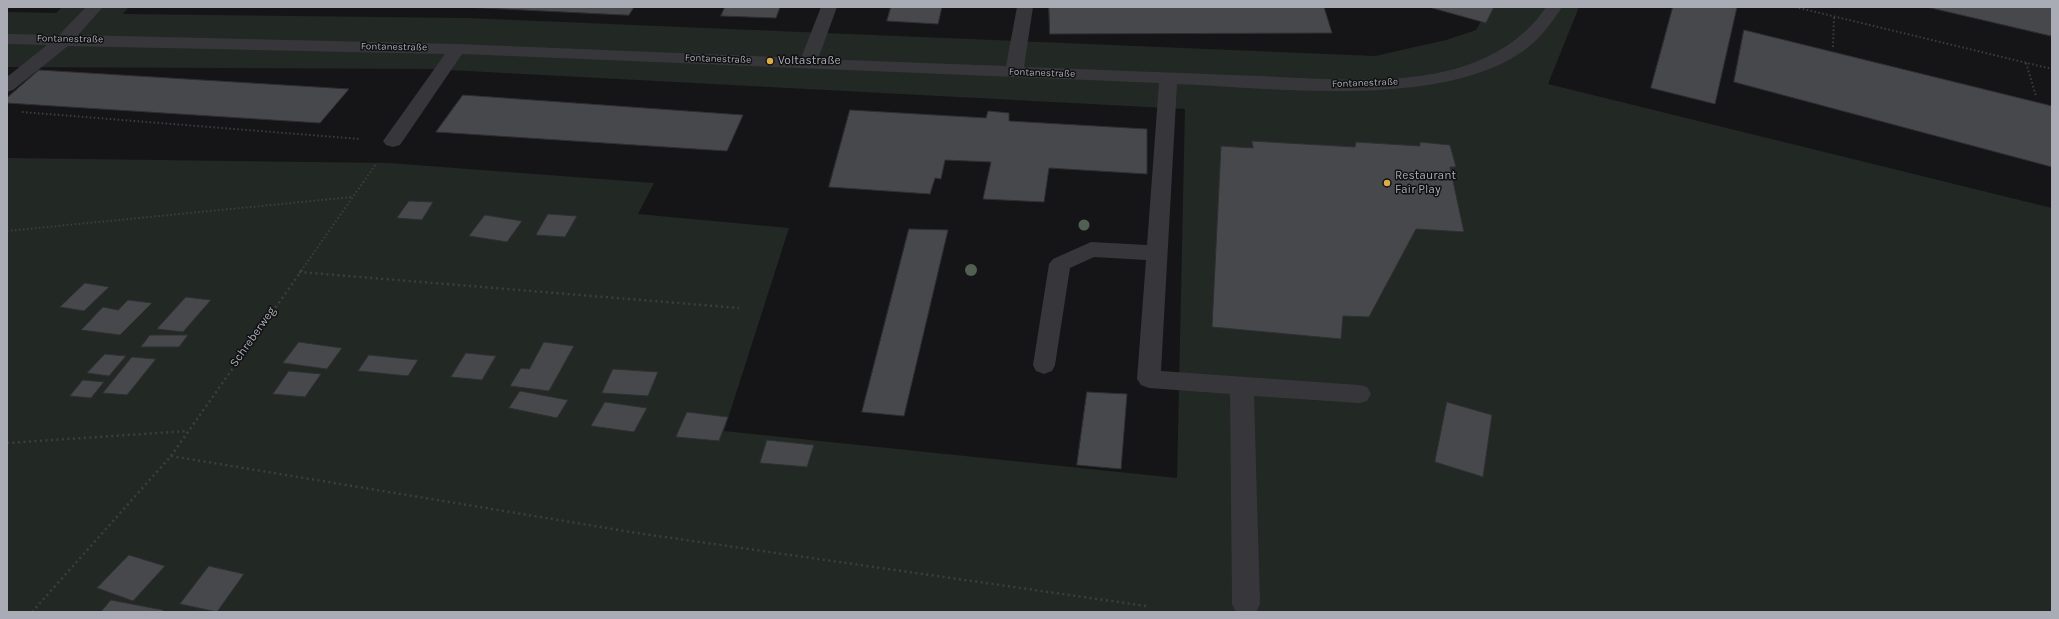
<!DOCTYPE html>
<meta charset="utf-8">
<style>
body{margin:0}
#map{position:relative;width:2059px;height:619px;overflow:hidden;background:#151517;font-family:Karla,sans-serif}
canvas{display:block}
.frame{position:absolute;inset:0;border:8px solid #a9acb5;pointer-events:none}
</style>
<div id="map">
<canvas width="2059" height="619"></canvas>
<div class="frame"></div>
</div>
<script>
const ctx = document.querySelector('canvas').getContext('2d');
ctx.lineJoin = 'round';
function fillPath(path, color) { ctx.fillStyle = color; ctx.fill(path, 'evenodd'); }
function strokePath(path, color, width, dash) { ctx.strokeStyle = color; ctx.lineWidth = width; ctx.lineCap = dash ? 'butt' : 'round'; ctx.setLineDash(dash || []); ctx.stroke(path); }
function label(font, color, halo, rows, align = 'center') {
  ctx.font = font + ' Karla,sans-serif'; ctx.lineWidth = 3; ctx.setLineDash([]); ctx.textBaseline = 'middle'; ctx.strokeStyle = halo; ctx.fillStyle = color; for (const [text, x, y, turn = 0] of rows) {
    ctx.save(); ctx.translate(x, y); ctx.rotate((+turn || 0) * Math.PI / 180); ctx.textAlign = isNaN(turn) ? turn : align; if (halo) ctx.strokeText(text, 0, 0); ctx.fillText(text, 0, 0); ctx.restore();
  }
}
const green = new Path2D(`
 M62,7H129L123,14L467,18L1375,56L1446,40L1476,30L1489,7H1579L1548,84L2052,208V612H7V158L389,163L654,183L638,214L789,228L724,431L1177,478L1185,109L429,69L7,67V12L56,13Z`);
const building = new Path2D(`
 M463,7H634L629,15Z
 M725,7H780L776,18L721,16Z
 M891,7H942L938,24L887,21Z
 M1049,7H1324L1332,33L1050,34Z
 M1494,7L1486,23L1432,8V7Z
 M1673,7H1737L1715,104L1651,88Z
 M1927,7H2052V36Z
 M1744,30L2052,106V167L1734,82Z
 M39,70L349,89L320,123L7,103V98Z
 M463,95L743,115L727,151L436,132Z
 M850,110L986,118L988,111L1009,113V121L1147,129V174L1049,168L1044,202L983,199L991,162L945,160L941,179L935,178L930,194L829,187Z
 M1252,141L1355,147L1356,142L1420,146V142L1450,145L1456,167H1450L1464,232L1416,229L1369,317L1343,316L1341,339L1212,327L1221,146L1253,148Z
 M409,201L433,202L422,220L397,218Z
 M548,214L577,216L565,237L536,235Z
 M485,215L522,221L507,242L469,236Z
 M909,229L948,230L904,416L862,412Z
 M85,283L109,287L84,311L60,307Z
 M186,297L211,300L183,332L157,329Z
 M128,300L152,303L120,335L81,330L103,307L118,310Z
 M150,335H188L179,347H141Z
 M299,342L342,348L327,369L283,363Z
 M544,342L574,346L549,391L510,386L521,368L529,369Z
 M466,353L496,356L482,380L451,377Z
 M105,354L126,356L109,376L87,373Z
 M369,355L418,360L408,376L358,371Z
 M132,357L156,359L127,395L103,393Z
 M613,369L658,372L648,396L602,393Z
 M289,371L321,374L305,397L273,394Z
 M83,380L104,382L91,398L70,396Z
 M520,391L568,400L557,418L509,408Z
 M1087,392L1127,394L1121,469L1077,465Z
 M605,402L647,408L634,432L591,426Z
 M1447,402L1492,415L1483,477L1435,462Z
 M687,412L728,417L719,441L676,437Z
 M767,440L814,445L807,467L760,463Z
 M129,555L165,566L133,601L97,588Z
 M209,566L244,574L217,612L180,604Z
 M111,600L163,610L161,612H101Z`);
const pathFar1 = new Path2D(`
 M1795,7L2052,69
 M1833,47L1834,17
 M2026,63L2036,96
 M22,112L360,139
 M7,231L352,197
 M301,271L376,164`);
const path = new Path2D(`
 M299,272L739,308
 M7,443L188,431
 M171,456L637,533L1146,606
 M32,612L171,456L302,270`);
const minor = new Path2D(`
 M86,7H103L78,35L457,44L801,58L821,7H837L818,59L1006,66L1017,7H1033L1024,67C1102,70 1181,73 1259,76C1319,79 1398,85 1455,69C1492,58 1525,39 1546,7H1562C1551,24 1539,40 1522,52C1438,109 1275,88 1177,84L1161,371L1359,385L1367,387L1371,394L1367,401L1359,403L1254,396L1260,604L1256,612H1236L1232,604L1230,394L1149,388L1141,385L1137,379L1146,260L1094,257L1070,268L1055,365L1052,371L1044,374L1036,371L1033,365L1049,264L1053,259L1091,242L1147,245L1159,83L462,54L400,145L393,147L386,145L383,141L445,54L68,46L13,90L7,92V77L47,45L7,44V34L59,35Z`);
const trees = [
 [1084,225,5.5],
 [971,270,6]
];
const markers = [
 [770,61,4,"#ddac47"],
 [1387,183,4,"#ddac47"]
];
const farStreetnames = [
 ["Fontanestraße",70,39,1],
 ["Fontanestraße",394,47,1],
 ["Fontanestraße",718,59,2],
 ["Fontanestraße",1042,73,2],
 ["Fontanestraße",1365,83,-2]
];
const poiNames = [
 ["Voltastraße",778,61],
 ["Restaurant",1395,176],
 ["Fair Play",1395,190]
];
const streetNames = [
 ["Schreberweg",253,337,-55]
];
fillPath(green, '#222823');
fillPath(building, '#47484c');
strokePath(building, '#2f2f33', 1);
strokePath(pathFar1, '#3d3e42', 2, [1.5, 2.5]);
strokePath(path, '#3d3e42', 2.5, [2, 3.5]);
fillPath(minor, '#37373b');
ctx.fillStyle = '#516053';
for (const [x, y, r] of trees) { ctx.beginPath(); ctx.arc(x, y, r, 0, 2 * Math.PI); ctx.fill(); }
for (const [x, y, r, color] of markers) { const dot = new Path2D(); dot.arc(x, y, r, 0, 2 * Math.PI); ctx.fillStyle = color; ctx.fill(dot); strokePath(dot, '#101012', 1.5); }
label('10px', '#a9acb5', '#101012', farStreetnames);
label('12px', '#a9acb5', '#101012', poiNames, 'left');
label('12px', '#a9acb5', '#101012', streetNames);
</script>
